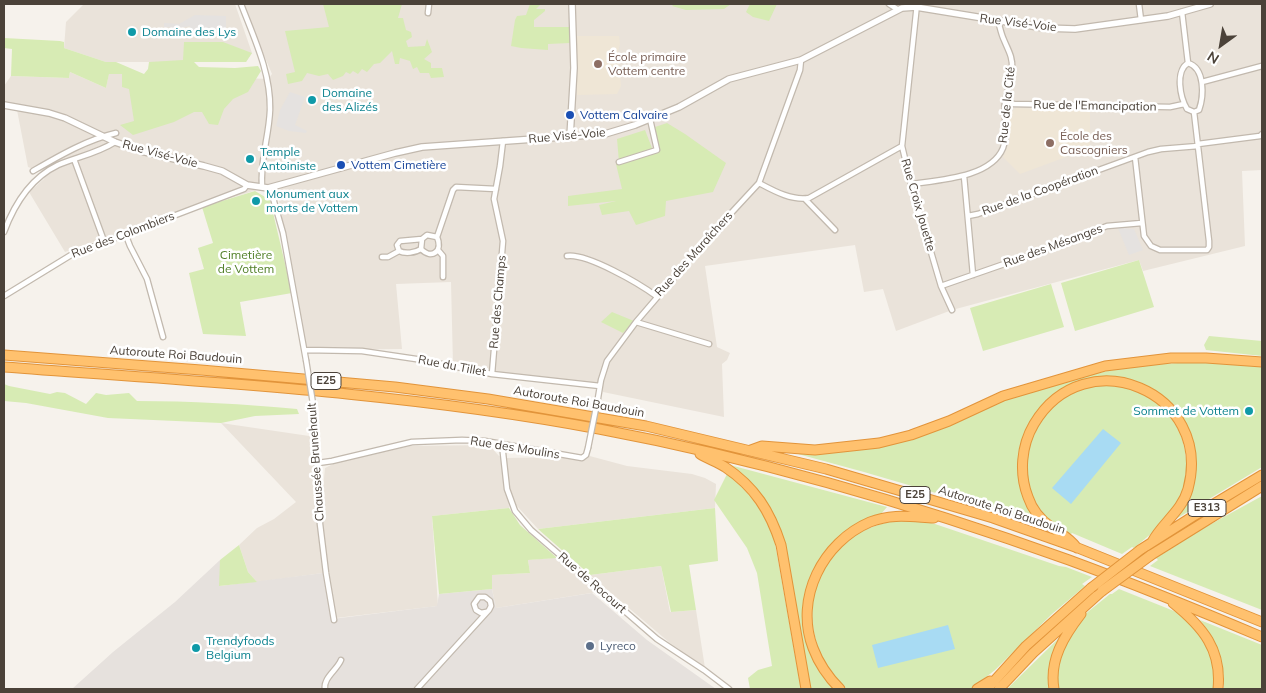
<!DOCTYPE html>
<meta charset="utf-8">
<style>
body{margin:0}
#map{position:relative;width:1266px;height:693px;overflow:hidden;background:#f6f2ec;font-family:Mulish,sans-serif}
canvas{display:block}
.frame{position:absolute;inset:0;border:5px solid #4b4239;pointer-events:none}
.north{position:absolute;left:1196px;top:20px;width:50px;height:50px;-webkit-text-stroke:4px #fff;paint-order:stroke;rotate:212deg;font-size:14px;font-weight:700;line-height:20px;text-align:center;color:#4b4239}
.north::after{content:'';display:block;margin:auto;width:18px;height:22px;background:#4b4239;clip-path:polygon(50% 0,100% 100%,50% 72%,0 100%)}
</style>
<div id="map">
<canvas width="1266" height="693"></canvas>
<div class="frame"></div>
<div class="north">N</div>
</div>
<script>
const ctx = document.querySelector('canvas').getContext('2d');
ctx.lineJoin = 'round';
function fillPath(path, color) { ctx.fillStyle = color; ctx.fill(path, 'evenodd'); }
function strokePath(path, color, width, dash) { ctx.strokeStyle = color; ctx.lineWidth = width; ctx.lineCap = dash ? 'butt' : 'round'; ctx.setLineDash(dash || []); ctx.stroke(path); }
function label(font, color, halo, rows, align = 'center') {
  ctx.font = font + ' Mulish,sans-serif'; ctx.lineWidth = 5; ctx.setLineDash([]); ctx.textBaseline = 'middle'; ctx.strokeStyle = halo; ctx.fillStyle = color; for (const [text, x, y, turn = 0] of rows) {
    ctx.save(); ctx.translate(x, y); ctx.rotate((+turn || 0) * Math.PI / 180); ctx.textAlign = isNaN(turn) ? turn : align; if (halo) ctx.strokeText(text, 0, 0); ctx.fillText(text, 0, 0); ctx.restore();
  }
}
const residential = new Path2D(`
 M84,4H235L252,53L246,62H106L64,48L66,22Z
 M242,4H1262V170L1242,171L1245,246L1143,271L1139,260L952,310L896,331L883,289L864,292L855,245L705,266L717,347L730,353L727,360L722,364L724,417L603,392V384L500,373L453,365L451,282L396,284L402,349L305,350L276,184L127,230L65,252L29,192L44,179L45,173L28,167L17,110L4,108V86L11,76L69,78L70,72L106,88L109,73L268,79L272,74Z
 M221,423L316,437L320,519L325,468L335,463L410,446L489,445L499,456L504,458L573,457L582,458L586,455L627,466L692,474L705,478L716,484L715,508L538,529L516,505L508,491L509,508L432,516L438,606L336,618L321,531L323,573L257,582L248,572L239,545L257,528L274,519L296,502Z
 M563,557L604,591L496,608L492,589V575L530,573L528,560Z
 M661,566L670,612L696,610L705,668L670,643L590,575Z`);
const industrial = new Path2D(`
 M220,560V586L323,573L332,619L437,606L439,594L492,589L496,608L592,593L647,640L716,689H72L113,652L175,602Z`);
const education = new Path2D(`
 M576,36H619L620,44L618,52L621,86L617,94L577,95Z
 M1016,108L1090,110V148L1020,174L1003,157L1010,140L1008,115Z`);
const green = new Path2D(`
 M323,4H402L398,18H403L406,30L411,32L412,37L406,41L408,47L425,46L427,39L432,52L424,59L431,63V68H442L444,77L431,78L429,73H420L417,67L413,69L410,61L400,58L399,64H395L392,51L380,63L374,64L367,72L362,69L358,74L353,71L350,74L346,72L343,76L333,80L328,74L319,76L307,73L302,81L288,84L286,74L295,72L285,31L329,27Z
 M530,4H541L536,9H545V11L534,20V27H570V43L548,44V50L521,48L511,46L515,20L517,16L526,15Z
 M674,4H731L724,9L686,10L672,6Z
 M750,4H777L769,21L753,17L746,12Z
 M4,38L60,41L64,42V48L106,62H116L144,74L148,69L149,62L183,60L184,42H223L252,53L246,62H194L199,67L235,68L258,66L261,71L248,92L233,99L224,109L218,125L209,124L202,112H194L174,122L133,135L120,125L134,121L129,89L122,87V74H109L106,88L70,72L69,78L11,76L12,49L4,48Z
 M667,123L685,134L726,163L713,192L666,201L665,216L636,225L629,211L602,215L599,205L616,201L568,206V196L622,189L616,164L619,162L617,139L645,130L652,148L657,150L659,148L655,127Z
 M255,191L270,200L292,293L240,302L246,336L203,334L189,273L204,269L198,248L213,243L202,207Z
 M1139,260L1154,307L1075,331L1061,283Z
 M1051,284L1064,327L983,351L970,308Z
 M612,312L634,321L623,333L601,322Z
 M1209,336L1262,341V356L1206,350L1204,345Z
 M1192,362L1262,366V467L1176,519C1194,496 1202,465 1191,437C1165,369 1075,353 1034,416C1027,426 1021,439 1020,451C1019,460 1024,472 1026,481C1029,491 1030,505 1034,514C1037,519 1043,524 1046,529L1023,521V519L978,503L977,505L864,472L787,451L897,440L1003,399L1056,383L1111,370L1148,365Z
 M4,384L9,386L50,394L57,392L65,393L86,404L96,393L106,395L129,393L137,401C191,401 244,404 297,409L299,414L255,416L221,423L108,418L26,403L4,401Z
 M1103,385C1120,386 1136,389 1151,398C1184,419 1196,466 1178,501C1168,521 1151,534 1134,548L1132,547L1122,554L1072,533L1070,535C1017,507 1013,441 1057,402C1068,392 1089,387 1103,385Z
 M730,465L887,507L880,515L844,533L834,541L823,555L805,632L837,689H808L776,523Z
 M727,474C751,493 766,514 775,543L801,689H750L748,678L758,670L772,666L757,573L747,548L714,500Z
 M1262,496V610L1150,566L1158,560L1156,558L1202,529Z
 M509,508L520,525L557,558L528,560L530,573L492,575V589L439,594L432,516Z
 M715,508L718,561L689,565L696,610L671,612L661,566L590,575L538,529Z
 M903,519L917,520L935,524L1059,566L1066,567L1092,577L1082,584L1085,586L1052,614L995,670L971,689H847C803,652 799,579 846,541C863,528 882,523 903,519Z
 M239,545L248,572L257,582L219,586L220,560Z
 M1119,589L1179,613C1206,632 1215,657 1214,689H1056V680L1062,646L1084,615L1110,594H1112Z
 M1200,620L1262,645V689H1224C1224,660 1218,643 1200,620Z
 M1059,638C1052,656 1048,670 1049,689H1007Z`);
const parking = new Path2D(`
 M195,15L226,16V29L190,31V26L179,28L164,27V23L179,24Z
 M290,92L305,97L295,125L307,131L306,133L289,131L276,126L280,110Z
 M1118,228L1134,229L1143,250L1129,255Z`);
const water = new Path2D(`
 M1103,429L1121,443L1071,504L1052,488Z
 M948,625L955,649L878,668L872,645Z`);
const minor = new Path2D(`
 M241,4C254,38 271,73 270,110C269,137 260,158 262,187
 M889,4L897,9
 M917,4L902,146L911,184L941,286L952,310
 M1139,4L1141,20
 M1182,12L1188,63
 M428,13L429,4
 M1188,63C1205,68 1204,96 1199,110L1194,112L1187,109C1180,97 1175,71 1188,63Z
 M1202,82L1262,66
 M1005,102L1014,104L1170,107L1184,104
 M1198,144L1260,136L1262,134
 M1135,157L1144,236L1151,246L1160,250H1207L1209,247V241L1194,112
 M74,159L104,241
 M619,162L657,150L650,119
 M33,171C59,156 86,140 116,133
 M964,176L973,275
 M759,183C774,191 792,201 809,198L902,146
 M911,184C938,180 991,178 1003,148C1009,133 1003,117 1005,102C1007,91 1012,80 1012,69C1013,57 1008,50 1004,40C1001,34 1000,27 998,21
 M268,188L273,198L283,233L306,360
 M805,199L835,230
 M968,216L978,214L1148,152L1161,149L1198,146
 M4,232C14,205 31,178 58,165C77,157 98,153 115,142
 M125,233L130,246L147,279L163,337
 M437,237C443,251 432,260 421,249L422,239L427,235L437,237L453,190L456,187L496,189
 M421,249C415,253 405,254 399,251L397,245L400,241L422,239
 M438,250L443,256V277
 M567,256C587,253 640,284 656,296
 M382,257H388L399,251
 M941,286L1056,246L1107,226L1142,223
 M4,296L71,255L244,189L247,185
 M636,322L709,344
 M305,350L362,351L416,359L492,374L600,386
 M492,374L503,241L494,199L500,166L503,141
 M598,398L601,380L607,361L636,322L709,237L759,183L800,70L801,60
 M314,410L320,524L326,573L334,620
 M502,444L507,489L515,511L531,530L657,639L704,670L729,689
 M318,463L332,461L412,442L462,440L485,441L582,458L586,455L588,448
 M325,689C323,678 337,670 341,660
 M417,689L489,610L491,606L490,601L485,597H479L474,604L476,610L481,613L486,612`);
const tertiary = new Path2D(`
 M4,105L49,113L65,118L115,142L141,151L204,166L222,171L247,185L268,188L395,153L422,147L605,134L635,125L679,107L729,79L801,60L902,8L916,7L1044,28L1075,29L1168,16L1210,4
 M570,137L574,68L572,4`);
const motorway = new Path2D(`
 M4,355L201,370L395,387L488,399L646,426L826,469L993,518L1078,548L1262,622
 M4,367C203,382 403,392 599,429C759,459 916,505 1069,560C1134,584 1198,610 1262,637
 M751,450L762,446L815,450L879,443L911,435L949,421L1003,396L1105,366L1171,358H1206L1262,362
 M700,454C708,459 717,462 725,467C755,487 770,511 781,545L806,689
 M1077,548C1070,538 1061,534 1051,527C1041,520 1032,509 1028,497C1019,474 1021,446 1034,424C1085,338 1214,392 1188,489C1182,511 1162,523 1152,542
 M1140,550L1192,517L1262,475
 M1151,555L1262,486
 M1173,603C1203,627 1222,650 1218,689
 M840,689C828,677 819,664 813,648C794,598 823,542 870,522C892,513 912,517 934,518
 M977,689L990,681
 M987,689L1026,646L1091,588
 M999,689L1033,653L1102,591
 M1054,689C1049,660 1064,636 1081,614`);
const minorBridge = new Path2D(`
 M306,360L314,410
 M588,448L598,398`);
const motorwayBridge = new Path2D(`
 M1091,588L1140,550
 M1102,591L1151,555`);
const markers = [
 [132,32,5,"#0f9aa8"],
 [598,64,5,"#8d6e63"],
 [312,100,5,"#0f9aa8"],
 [570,115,5,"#1a4fb4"],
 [1050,143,5,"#8d6e63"],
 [250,159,5,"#0f9aa8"],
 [341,165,5,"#1a4fb4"],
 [256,201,5,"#0f9aa8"],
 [1249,411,5,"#0f9aa8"],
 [590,646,5,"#5c6f8a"],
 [196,648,5,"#0f9aa8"]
];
const shields = [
 [326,381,30],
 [915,495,30],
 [1207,508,38]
];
const shieldNames = [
 ["E25",326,381],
 ["E25",915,495],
 ["E313",1207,508]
];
const streetNames = [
 ["Rue Visé-Voie",1018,23,7],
 ["Rue de la Cité",1007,105,-84],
 ["Rue de l'Emancipation",1095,106,1],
 ["Rue Visé-Voie",567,136,-5],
 ["Rue Visé-Voie",160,154,15],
 ["Rue de la Coopération",1040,191,-20],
 ["Rue Croix Jouette",918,205,74],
 ["Rue des Colombiers",123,235,-21],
 ["Rue des Mésanges",1053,246,-20],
 ["Rue des Maraîchers",694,254,-48],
 ["Rue des Champs",498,302,-85],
 ["Autoroute Roi Baudouin",176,355,4],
 ["Rue du Tillet",452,366,11],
 ["Autoroute Roi Baudouin",579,402,10],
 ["Rue des Moulins",515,448,9],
 ["Chaussée Brunehault",316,462,-94],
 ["Autoroute Roi Baudouin",1002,510,18],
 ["Rue de Rocourt",592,583,41]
];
const cultureNames = [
 ["Domaine des Lys",142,32],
 ["Domaine",322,93],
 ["des Alizés",322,107],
 ["Temple",260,152],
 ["Antoiniste",260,166],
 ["Monument aux",266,194],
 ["morts de Vottem",266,208],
 ["Sommet de Vottem",1239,411,"right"],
 ["Trendyfoods",206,641],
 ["Belgium",206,655]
];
const educationNames = [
 ["École primaire",608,57],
 ["Vottem centre",608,71],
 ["École des",1060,136],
 ["Cascogniers",1060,150]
];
const transitNames = [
 ["Vottem Calvaire",580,115],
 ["Vottem Cimetière",351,165]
];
const parkNames = [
 ["Cimetière",246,255],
 ["de Vottem",246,269]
];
const serviceNames = [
 ["Lyreco",600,646]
];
fillPath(residential, '#eae3da');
fillPath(industrial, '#e6e1dd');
fillPath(education, '#efe6d6');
fillPath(green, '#d7ebb4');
fillPath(parking, '#e5e2e0');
fillPath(water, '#a8dbf3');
strokePath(minor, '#c2b9ae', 7);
strokePath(tertiary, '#c2b9ae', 8);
strokePath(motorway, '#e2943a', 11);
strokePath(minor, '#fff', 4.5);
strokePath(tertiary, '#fff', 5.5);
strokePath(motorway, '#ffc16e', 9);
strokePath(minorBridge, '#c2b9ae', 7, []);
strokePath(motorwayBridge, '#e2943a', 11, []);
strokePath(minorBridge, '#fff', 4.5);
strokePath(motorwayBridge, '#ffc16e', 9);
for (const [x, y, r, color] of markers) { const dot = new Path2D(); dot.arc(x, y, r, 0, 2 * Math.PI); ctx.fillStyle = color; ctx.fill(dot); strokePath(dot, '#fff', 2); }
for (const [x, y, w] of shields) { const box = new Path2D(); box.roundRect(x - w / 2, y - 8.5, w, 17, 4); ctx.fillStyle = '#fff'; ctx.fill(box); strokePath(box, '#4b4239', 1); }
label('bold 11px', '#4b4239', null, shieldNames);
label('12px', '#4b4239', '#fff', streetNames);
label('12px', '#0d838f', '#fff', cultureNames, 'left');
label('12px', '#785e54', '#fff', educationNames, 'left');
label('12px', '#164399', '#fff', transitNames, 'left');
label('12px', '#528029', '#fff', parkNames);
label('12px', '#4e5e75', '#fff', serviceNames, 'left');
</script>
